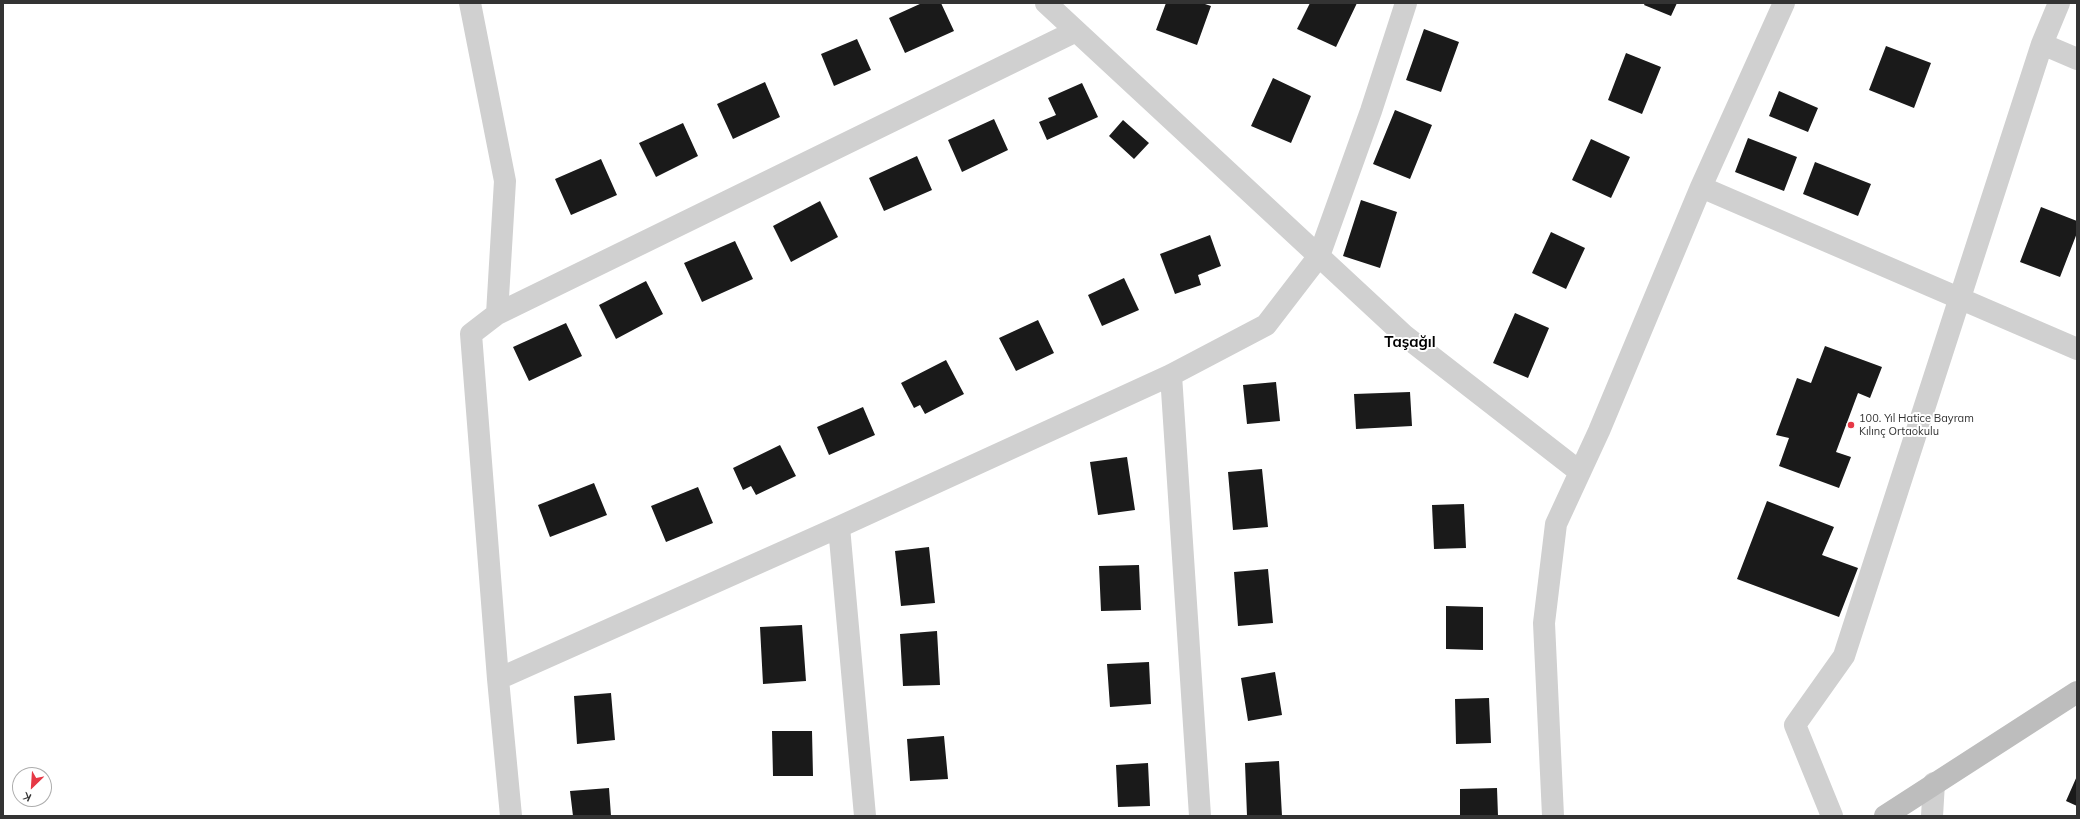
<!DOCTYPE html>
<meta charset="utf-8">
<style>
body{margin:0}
#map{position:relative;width:2080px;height:819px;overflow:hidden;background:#fff;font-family:Mulish,sans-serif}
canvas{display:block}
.frame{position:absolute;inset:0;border:4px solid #333;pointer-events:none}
.north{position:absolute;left:12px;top:767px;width:40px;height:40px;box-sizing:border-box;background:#fff;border:1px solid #adadad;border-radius:50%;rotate:205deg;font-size:11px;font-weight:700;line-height:16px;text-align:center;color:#333}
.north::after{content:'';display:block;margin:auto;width:14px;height:18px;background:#e63946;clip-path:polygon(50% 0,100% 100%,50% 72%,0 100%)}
</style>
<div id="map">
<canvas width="2080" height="819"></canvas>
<div class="frame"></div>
<div class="north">K</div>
</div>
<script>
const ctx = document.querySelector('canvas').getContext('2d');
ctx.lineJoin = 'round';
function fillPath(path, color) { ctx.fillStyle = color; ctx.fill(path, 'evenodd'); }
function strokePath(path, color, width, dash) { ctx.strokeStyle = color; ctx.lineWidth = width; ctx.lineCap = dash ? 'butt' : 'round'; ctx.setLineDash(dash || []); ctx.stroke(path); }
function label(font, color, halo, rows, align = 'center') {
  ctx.font = font + ' Mulish,sans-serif'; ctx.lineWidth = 4; ctx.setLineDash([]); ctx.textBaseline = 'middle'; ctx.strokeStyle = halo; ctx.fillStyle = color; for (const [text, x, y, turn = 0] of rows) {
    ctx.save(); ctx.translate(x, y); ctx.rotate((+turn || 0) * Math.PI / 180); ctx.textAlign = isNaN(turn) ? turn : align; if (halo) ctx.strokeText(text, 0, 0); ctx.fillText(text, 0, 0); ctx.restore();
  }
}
const building = new Path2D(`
 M922,3H941L954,31L905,53L889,18Z
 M1166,3H1202L1211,6L1197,45L1156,30Z
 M1310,3H1357L1336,47L1297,29Z
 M1645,3H1677L1671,16L1644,5Z
 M1424,29L1459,42L1441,92L1406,80Z
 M857,39L871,70L834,86L821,54Z
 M1886,46L1931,63L1914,108L1869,90Z
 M1626,53L1661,67L1642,114L1608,100Z
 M1273,78L1311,96L1291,143L1251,126Z
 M765,82L780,117L733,139L717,104Z
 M1082,83L1098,117L1047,140L1039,122L1056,115L1048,98Z
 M1779,91L1818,108L1808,132L1769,116Z
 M1395,110L1432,125L1410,179L1373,164Z
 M994,119L1008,150L962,172L948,140Z
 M1123,120L1149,143L1134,159L1109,136Z
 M683,123L698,156L656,177L639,143Z
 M1748,138L1797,157L1784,191L1735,172Z
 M1591,139L1630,157L1611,198L1572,180Z
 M917,156L932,190L884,211L869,178Z
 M601,159L617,195L571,215L555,179Z
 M1815,162L1871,184L1858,216L1803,194Z
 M1361,200L1397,212L1380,268L1343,256Z
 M820,201L838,237L791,262L773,226Z
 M2041,207L2077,221V233L2060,277L2020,262Z
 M1551,232L1585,248L1566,289L1532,273Z
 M1210,235L1221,266L1198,275L1201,285L1175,294L1160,254Z
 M735,241L753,279L702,302L684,263Z
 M1124,278L1139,310L1102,326L1088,295Z
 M646,281L663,314L616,339L599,305Z
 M1515,313L1549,328L1528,378L1493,363Z
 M1038,320L1054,353L1016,371L999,338Z
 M566,323L582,356L529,381L513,347Z
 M1825,346L1882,367L1870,398L1858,393L1836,452L1851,457L1839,488L1779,466L1789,438L1776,435L1797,378L1811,383Z
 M946,360L964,394L925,414L920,405L914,408L901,383Z
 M1276,382L1280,421L1247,424L1243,385Z
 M1410,392L1412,426L1356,429L1354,394Z
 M863,407L875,435L829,455L817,427Z
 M780,445L796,476L756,495L751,486L743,490L733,468Z
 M1127,457L1135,510L1098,515L1090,462Z
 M1262,469L1268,527L1233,530L1228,472Z
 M594,483L607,515L550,537L538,505Z
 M698,487L713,523L666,542L651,506Z
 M1767,501L1834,527L1822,555L1858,568L1839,617L1737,579Z
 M1464,504L1466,548L1434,549L1432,505Z
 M929,547L935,603L901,606L895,551Z
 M1139,565L1141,610L1101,611L1099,566Z
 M1268,569L1273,623L1238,626L1234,572Z
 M1446,606L1483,607V650L1446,649Z
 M802,625L806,681L763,684L760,627Z
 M937,631L940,685L903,686L900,634Z
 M1149,662L1151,704L1110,707L1107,664Z
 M1275,672L1282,715L1248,721L1241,678Z
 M611,693L615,740L577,744L574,696Z
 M1489,698L1491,743L1456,744L1455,699Z
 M772,731H812L813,776H773Z
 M944,736L948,779L910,781L907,739Z
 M1279,761L1282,816H1247L1245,763Z
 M1148,763L1150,806L1118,807L1116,765Z
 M2077,776V806L2066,801Z
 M609,788L611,816H573L570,791Z
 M1497,788L1498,816H1460V789Z`);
const street = new Path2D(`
 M470,3L505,181L497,314L471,334L498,679L511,816
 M1046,3L1405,336L1580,472
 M2042,44L2077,59
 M1701,187L2077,349
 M497,314L1076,31
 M1171,375L1200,816
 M839,527L865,816
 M498,679L839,527L1171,375L1266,325L1319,256L1371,111L1406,3
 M1553,816L1544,623L1556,524L1599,431L1701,187L1784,3
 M1832,816L1795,725L1844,656L2042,44L2059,3
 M1932,816L1934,783`);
const secondary = new Path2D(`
 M1885,816L2077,692`);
const markers = [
 [1851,425,4,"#e63946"]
];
const poiNames = [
 ["100. Yıl Hatice Bayram",1859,419],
 ["Kılınç Ortaokulu",1859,432]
];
const districtNames = [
 ["Taşağıl",1410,342]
];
fillPath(building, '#1a1a1a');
strokePath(street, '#d0d0d0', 22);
strokePath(secondary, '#bdbdbd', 22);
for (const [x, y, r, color] of markers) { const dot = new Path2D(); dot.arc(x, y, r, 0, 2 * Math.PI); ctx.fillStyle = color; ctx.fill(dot); strokePath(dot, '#fff', 1.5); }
label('11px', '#333', '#fff', poiNames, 'left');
label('bold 15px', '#000', '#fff', districtNames);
</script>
